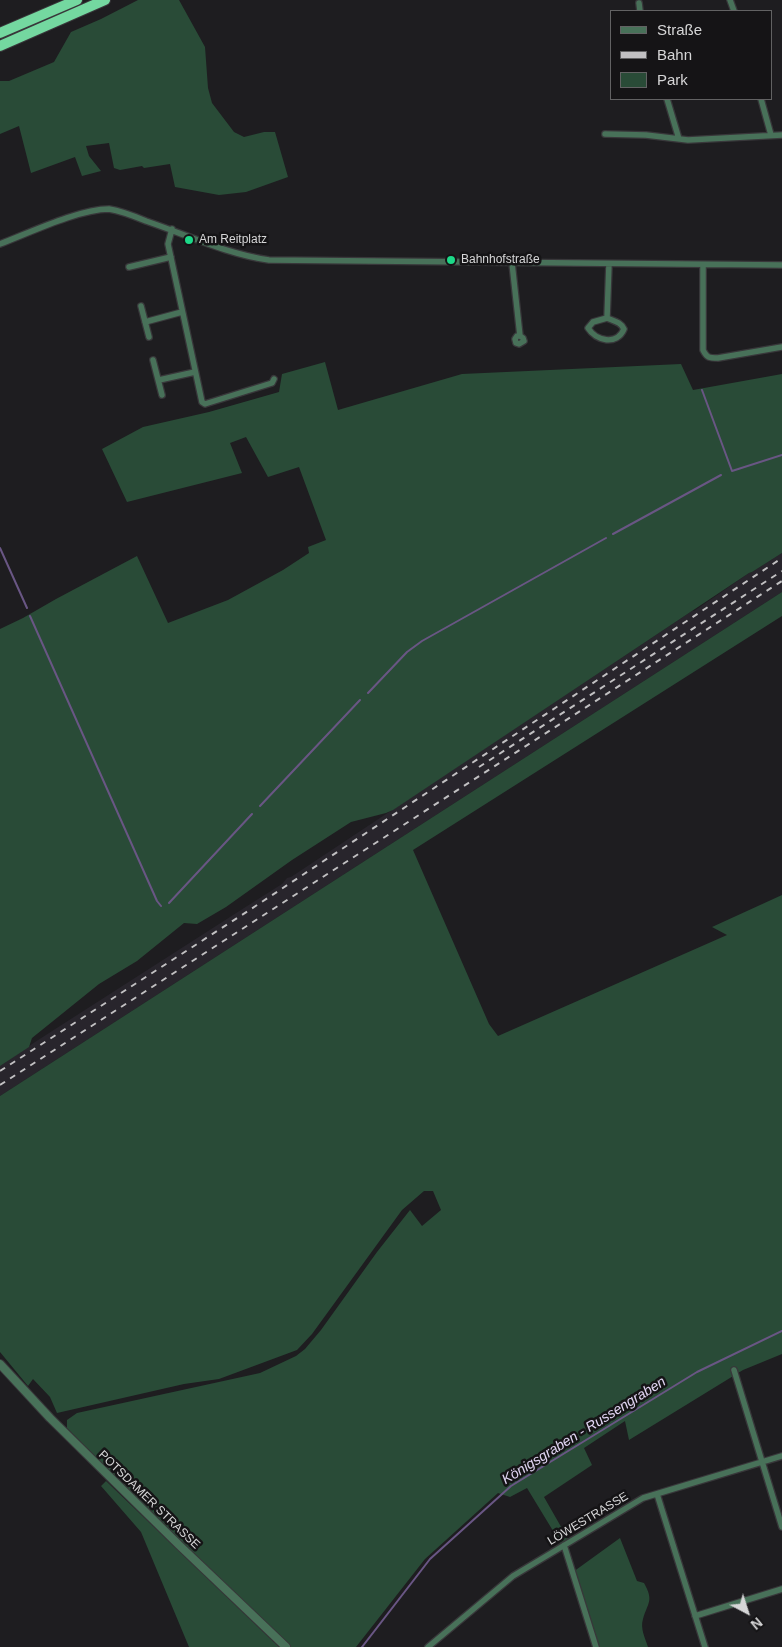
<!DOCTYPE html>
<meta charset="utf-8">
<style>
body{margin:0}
#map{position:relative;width:782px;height:1647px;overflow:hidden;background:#1e1d20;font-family:Arial,sans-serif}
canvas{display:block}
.legend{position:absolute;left:610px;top:10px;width:162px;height:90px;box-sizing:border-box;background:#151416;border:1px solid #626263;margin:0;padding:6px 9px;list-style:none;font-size:15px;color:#d6d6d7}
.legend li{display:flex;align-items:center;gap:10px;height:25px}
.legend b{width:25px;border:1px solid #626263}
.north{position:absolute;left:722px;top:1587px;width:50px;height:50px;-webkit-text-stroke:4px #151416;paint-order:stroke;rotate:140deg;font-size:14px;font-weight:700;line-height:20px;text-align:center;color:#d6d6d7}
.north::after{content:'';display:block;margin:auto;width:18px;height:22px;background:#d6d6d7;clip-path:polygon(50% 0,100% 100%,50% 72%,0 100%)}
</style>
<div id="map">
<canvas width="782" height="1647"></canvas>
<ul class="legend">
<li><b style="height:6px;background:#487159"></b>Straße</li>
<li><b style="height:6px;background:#c1c0c2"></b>Bahn</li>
<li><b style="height:14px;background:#294b37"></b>Park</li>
</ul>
<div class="north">N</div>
</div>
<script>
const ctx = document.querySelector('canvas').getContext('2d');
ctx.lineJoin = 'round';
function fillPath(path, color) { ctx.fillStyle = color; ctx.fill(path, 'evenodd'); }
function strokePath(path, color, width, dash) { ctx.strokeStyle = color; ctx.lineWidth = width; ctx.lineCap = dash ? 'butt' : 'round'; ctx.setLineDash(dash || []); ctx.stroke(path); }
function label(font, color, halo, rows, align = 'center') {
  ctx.font = font + ' Arial,sans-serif'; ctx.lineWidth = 5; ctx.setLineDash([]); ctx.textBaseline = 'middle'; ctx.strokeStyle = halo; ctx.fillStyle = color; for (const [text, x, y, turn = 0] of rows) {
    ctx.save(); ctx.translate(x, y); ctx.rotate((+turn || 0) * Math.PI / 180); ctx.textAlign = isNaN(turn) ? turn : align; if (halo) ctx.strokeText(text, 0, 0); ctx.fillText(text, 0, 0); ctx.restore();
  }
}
const built = new Path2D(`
 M782,553V592L0,1096V1066L35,1042L244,908L282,884L287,878L291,877L692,611H694L749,573L752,572Z`);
const green = new Path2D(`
 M138,0H179L205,47L208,88L212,103L234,132L244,137L264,132H275L288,177L246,192L219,195L175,187L170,164L144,168L142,166L120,170L114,168L109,143L86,146L89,156L101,171L82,176L75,157L31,173L19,126L0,134V81H9L54,62L71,32L101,19Z
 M325,362L338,410L462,374L681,364L693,390L782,374V553L752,572L749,573L393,810L386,813L351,822L292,860L226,907L197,924L184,923L137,961L99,984L32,1038L29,1047L0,1066V629L23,618L56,599L137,556L168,623L228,600L283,570L309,553L308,547L326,540L299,467L268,477L246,437L230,443L242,473L127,502L102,449L143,427L209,412L279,392L282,374Z
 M782,592V616L413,850L489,1024L498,1036L727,935L712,927L782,895V1354L743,1370L629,1440L625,1421L584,1448L592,1465L544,1497L568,1539L561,1544L527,1488L510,1497L498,1493L425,1559L356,1647H291L160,1522L67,1428V1420L77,1413L260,1373L296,1356L305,1349L321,1330L377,1252L410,1210L422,1226L441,1210L433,1191H424L402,1210L312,1334L297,1350L219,1379L184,1384L57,1413L50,1397L33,1379L28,1386L0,1352V1096Z
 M106,1481L279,1647H189L141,1532L101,1486Z
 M620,1538L637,1581L644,1583C654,1601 648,1602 643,1619C640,1628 645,1638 648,1647H597L573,1572Z`);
const stream = new Path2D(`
 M702,390L732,471L782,455
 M613,534L721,475
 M0,548L27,608
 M30,616L157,901L161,906
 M368,693L407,652L422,641L606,538
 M260,806L360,700
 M169,903L252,814
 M362,1647L430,1559L511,1486L697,1372L782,1331`);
const minor = new Path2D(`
 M730,0L734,11
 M639,3L640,11
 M667,99L679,139
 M761,99L771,135
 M605,134L646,135L688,140L782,135
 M172,229L168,244L202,402L205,404L208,403L272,383L274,379
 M0,244C29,233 79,209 109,209C122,211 134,216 146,221C187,235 227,254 269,260L782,265
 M512,263L520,336H517L515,339L516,343L519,344L524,341L523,338L520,336
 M703,265V350C707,358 709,358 718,358L782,347
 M129,267L171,257
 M141,306L149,337
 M607,318C614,321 621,322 624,329C617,346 596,341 588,328L593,322L607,318L609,264
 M145,322L182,312
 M153,360L162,395
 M159,380L195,372
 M734,1370L782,1527
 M657,1494L705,1647
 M564,1545L596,1647
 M695,1616L782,1589
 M428,1647L513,1576L643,1498L782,1456`);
const tertiary = new Path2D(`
 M0,1364L50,1418L179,1545L286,1647`);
const trunk = new Path2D(`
 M0,33L77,0
 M0,46L105,0`);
const rail = new Path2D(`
 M479,767L782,571
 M0,1071L242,915L782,558
 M0,1085L782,581`);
const markers = [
 [189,240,5,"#1cd988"],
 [451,260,5,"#1cd988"]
];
const poiNames = [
 ["Am Reitplatz",199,240],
 ["Bahnhofstraße",461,260]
];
const streetNames = [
 ["POTSDAMER STRASSE",149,1500,44],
 ["LÖWESTRASSE",588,1519,-31]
];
const waterNames = [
 ["Königsgraben - Russengraben",584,1431,-32]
];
fillPath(built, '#28252c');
fillPath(green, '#294b37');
strokePath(stream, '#695684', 2);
strokePath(minor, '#38373a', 8);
strokePath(tertiary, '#38373a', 10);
strokePath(trunk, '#38373a', 12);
strokePath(minor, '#487159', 5.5);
strokePath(tertiary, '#487159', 8);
strokePath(trunk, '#74d8a0', 10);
strokePath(rail, '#c1c0c2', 2, [6, 6]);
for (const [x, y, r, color] of markers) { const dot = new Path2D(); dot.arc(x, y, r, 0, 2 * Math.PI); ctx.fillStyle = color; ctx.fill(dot); strokePath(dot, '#151416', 2); }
label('12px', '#d6d6d7', '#151416', poiNames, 'left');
label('12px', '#d6d6d7', '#151416', streetNames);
label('italic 14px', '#e2d6f4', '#151416', waterNames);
</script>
